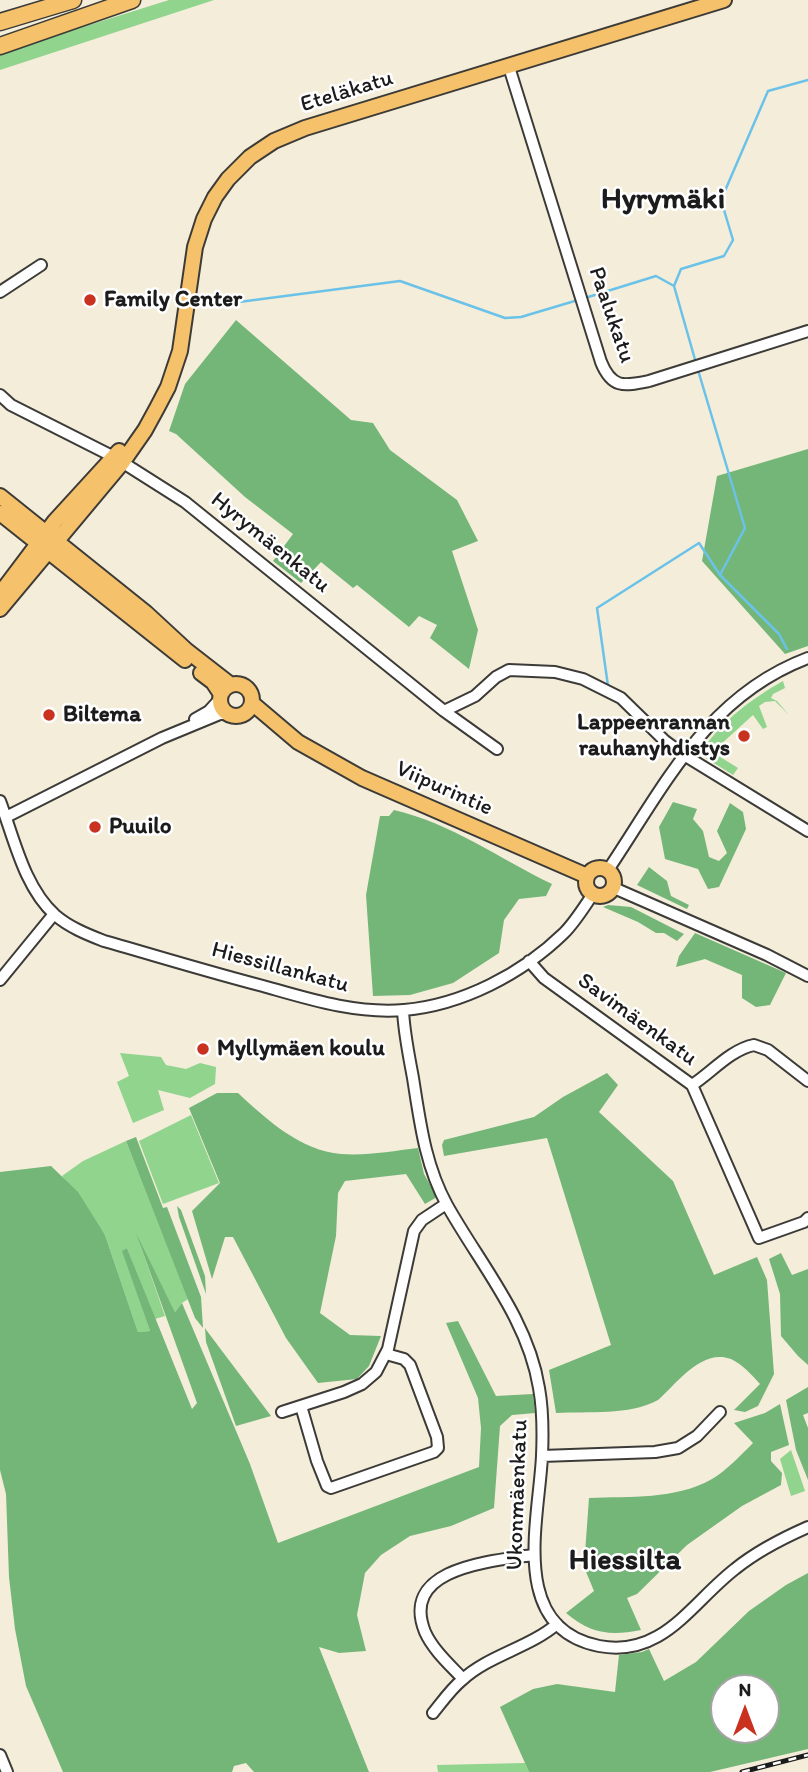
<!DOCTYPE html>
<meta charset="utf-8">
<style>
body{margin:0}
#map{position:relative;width:808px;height:1772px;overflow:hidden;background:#f4edda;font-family:Itim,sans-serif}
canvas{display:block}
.north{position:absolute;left:710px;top:1674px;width:70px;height:70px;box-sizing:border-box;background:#fff;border:2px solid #a4a4a4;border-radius:50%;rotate:0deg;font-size:19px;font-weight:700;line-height:28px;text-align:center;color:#1c1c1c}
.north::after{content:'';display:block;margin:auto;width:24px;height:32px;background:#c8321e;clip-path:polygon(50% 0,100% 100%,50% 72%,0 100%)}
</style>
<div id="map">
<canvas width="808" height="1772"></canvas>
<div class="north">N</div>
</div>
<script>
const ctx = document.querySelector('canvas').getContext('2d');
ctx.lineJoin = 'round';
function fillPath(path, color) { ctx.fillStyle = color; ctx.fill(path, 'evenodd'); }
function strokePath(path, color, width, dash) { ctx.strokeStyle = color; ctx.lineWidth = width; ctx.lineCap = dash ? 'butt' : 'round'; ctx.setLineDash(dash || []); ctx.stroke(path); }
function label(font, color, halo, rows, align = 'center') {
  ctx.font = font + ' Itim,sans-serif'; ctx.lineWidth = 5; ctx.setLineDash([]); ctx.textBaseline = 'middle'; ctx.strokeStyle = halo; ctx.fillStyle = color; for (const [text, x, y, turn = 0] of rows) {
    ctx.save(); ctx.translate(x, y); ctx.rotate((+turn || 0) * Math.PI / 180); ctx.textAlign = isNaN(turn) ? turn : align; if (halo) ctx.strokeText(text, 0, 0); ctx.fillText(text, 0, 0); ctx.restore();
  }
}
const green = new Path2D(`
 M169,0H214L0,70V53Z
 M783,681L785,688L773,694L771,698L777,701L789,715L775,701L765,702L759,706L767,727L763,729L753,715L719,746L721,748L717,755L738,768L733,775L704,757L702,752L703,749C723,720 753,698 783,681Z
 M120,1053L161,1057L166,1065L186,1069L200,1063L216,1067L215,1084L190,1098L158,1090L164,1110L133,1123L117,1082L129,1076Z
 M191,1115L219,1183L163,1204L139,1141Z
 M126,1141L188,1299L182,1303L175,1312L139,1241L165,1316L155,1319L127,1248L123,1251L150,1331L138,1332L105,1235L62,1176L83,1161Z
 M791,1450L805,1491L791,1496L780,1459Z
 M525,1763L529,1772H438L437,1765Z`);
const forest = new Path2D(`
 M236,320L351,420L373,423L390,450L457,500L478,541L452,551L478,630L469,669L430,638L437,625L419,616L409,627L357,585L353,588L321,562L301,583L273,561L293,534L245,497L176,434L169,431L185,384Z
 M808,449V646L785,654L702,561L717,476Z
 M673,802L697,809L693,819L703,831L709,857L719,861L727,853L717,831L730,803L743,812L746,829L719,887L708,889L698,869L665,859L659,827Z
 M394,810C451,823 500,859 552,884L546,896L519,899L504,920L499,953L453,983L410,995L373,996L366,895L380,816H389Z
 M649,867L667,881L671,896L689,905L687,909L637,885Z
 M608,905L631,907L684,934L677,941L664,933H656L638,922L603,907Z
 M695,933L786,973L770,1005L756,1007L742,998V975L705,959L676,967L679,956Z
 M607,1073L618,1085L599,1112L673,1181L714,1275L757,1257L767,1280L774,1374L758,1406L745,1412L734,1410L760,1384C752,1375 742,1364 731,1359C702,1348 677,1383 658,1400C629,1416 588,1411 556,1413L549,1370L611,1345L547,1138L444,1156L442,1145L444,1140L534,1117L563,1097Z
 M217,1093H238C266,1119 301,1151 341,1154C367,1156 392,1151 418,1148L424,1174L437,1197L425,1204L406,1174L345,1181L338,1193L336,1236L320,1313L350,1335L381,1336L369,1366L357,1379L318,1383L286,1338L233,1237H225L212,1279L192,1211L220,1183L189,1108Z
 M136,1137L163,1208L167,1207L201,1297L203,1328L195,1318L126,1141Z
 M51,1166L78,1192L105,1235L138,1332L150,1331L122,1251L127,1248L192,1409L197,1403L136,1233L175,1312L182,1303L250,1464L278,1543L479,1467L481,1428L478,1398L446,1323L458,1321L496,1396L533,1394L535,1413L512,1415L500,1426L494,1508L451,1526L410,1536L381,1555L365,1573L357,1615L366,1651L339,1653L319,1647L369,1772H254L246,1763L234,1766L232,1772H63L26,1686L15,1629L9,1577L6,1494L0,1470V1172Z
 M177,1206L181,1210L205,1276L206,1294L179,1217Z
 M781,1253L792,1275L808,1269V1365L798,1356L781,1336L780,1294L769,1259Z
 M205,1328L207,1331L271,1416L236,1426L206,1342Z
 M808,1387V1413L803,1415L808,1428V1480L796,1450L786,1400Z
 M780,1404L789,1445L771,1452V1461L782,1473L781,1485L742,1506L687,1545L637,1594L627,1598L641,1630C610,1636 591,1634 566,1613L594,1591L584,1567L589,1498C630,1496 675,1500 712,1479C727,1470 740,1456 753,1443L734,1423L765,1413Z
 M808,1573V1749L710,1772H529L500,1707L533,1689L557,1684L615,1692L619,1655L642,1652L649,1649L664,1681L696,1662L749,1611L786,1585ZM724,1688H766V1730H724Z`);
const stream = new Path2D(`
 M585,298L656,276L674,286
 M216,305L400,281L505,318L521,317L578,300
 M696,363L674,286L681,269L724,256L733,240L721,200L768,91L808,80
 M698,370L745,528L720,575L779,634L787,649
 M608,686L597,608L699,543L720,575`);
const minor = new Path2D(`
 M509,67L601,362C612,389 624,386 649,381L808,331
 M0,292L41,265
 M0,395L11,405L114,457L185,502L444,711L497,749
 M444,711L475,696L496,677L509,670L555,672L583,679L621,698L665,741L684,755L808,831
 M195,719L209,711L220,699
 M0,801C14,838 24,887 55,915C69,927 86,934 104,941C157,956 209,972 263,986C309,999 355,1014 404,1010C462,1005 522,974 564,933C575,922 584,907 593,894
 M6,817L162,738L220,714H228
 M608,870C665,785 707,696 808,658
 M614,888L767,955L808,976
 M529,961L544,978L692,1085L759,1238L804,1222L808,1218
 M0,980L54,914
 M403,1010C404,1033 409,1056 413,1078C420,1122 425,1165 447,1205C480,1264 528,1319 539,1388C543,1410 543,1433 542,1456C539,1520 508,1628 599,1646C663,1658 691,1603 735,1569C757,1551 783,1538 808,1527
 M692,1085C712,1072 730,1050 754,1045L768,1050L808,1081
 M301,1406L317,1461L327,1486L331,1488L434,1452L438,1448L437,1437L410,1365L404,1359L386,1354
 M282,1412L344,1392L362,1384L376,1372L388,1349L414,1231L422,1220L446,1204
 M542,1456L655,1452L678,1448L697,1436L720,1412
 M463,1679C450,1665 433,1650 425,1632C399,1567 493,1561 533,1555
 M433,1713C442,1702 451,1689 462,1680C489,1655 529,1648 557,1624
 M0,1755L7,1772`);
const major = new Path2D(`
 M0,496L146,613L186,650L231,685
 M0,513L185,660
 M0,594L55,521L119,451
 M0,609L122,463L145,430L157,408L168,387L180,351L195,247L204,219L215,197L228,179L250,157L274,141L305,128L724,0
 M201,673L213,682L221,694
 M220 700a16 16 0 1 1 32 0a16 16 0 1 1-32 0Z
 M252,703L298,742L362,778L587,876
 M586 882a14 14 0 1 1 28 0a14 14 0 1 1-28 0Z`);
const highway = new Path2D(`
 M0,22L73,0
 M0,46L132,0`);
const rail = new Path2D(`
 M742,1772L808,1755`);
const markers = [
 [90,300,7,"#c8321e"],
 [49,715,7,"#c8321e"],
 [744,736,7,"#c8321e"],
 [95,827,7,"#c8321e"],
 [203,1049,7,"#c8321e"]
];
const streetNames = [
 ["Eteläkatu",347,92,-17],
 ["Paalukatu",611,315,71],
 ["Hyrymäenkatu",270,543,39],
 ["Viipurintie",444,789,24],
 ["Hiessillankatu",280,968,15],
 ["Savimäenkatu",637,1020,36],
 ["Ukonmäenkatu",518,1495,-88]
];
const poiNames = [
 ["Family Center",104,300],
 ["Biltema",63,715],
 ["Lappeenrannan",730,723,"right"],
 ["rauhanyhdistys",730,749,"right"],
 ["Puuilo",109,827],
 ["Myllymäen koulu",217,1049]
];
const districtNames = [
 ["Hyrymäki",663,200],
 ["Hiessilta",625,1561]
];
fillPath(green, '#90d48d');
fillPath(forest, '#74b678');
strokePath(stream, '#6bc2e8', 2.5);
strokePath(minor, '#3c3b38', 14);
strokePath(major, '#3c3b38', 18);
strokePath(highway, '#3c3b38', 19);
strokePath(minor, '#fff', 10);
strokePath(major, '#f5c16b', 14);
strokePath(highway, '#f5c16b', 16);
strokePath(rail, '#1c1c1c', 5);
strokePath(rail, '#fff', 2.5, [8]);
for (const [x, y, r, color] of markers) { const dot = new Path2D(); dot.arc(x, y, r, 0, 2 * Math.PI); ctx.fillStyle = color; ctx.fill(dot); strokePath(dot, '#fff', 2.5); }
label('23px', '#1c1c1c', '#fff', streetNames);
label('bold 23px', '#1c1c1c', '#fff', poiNames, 'left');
label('bold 30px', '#1c1c1c', '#fff', districtNames);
</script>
